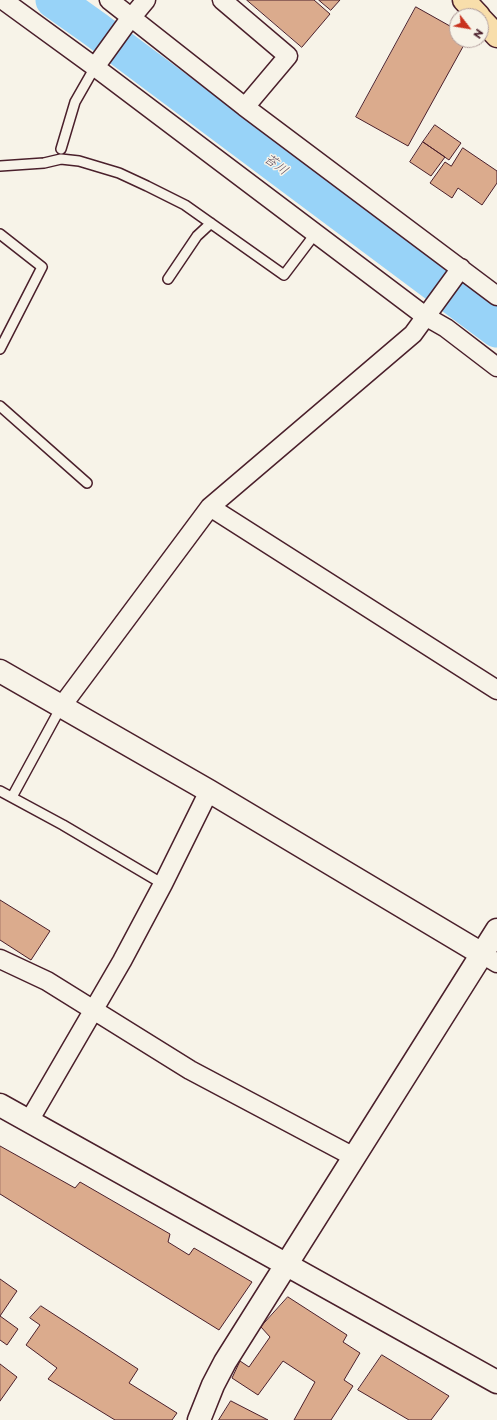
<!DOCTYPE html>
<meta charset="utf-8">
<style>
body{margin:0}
#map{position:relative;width:497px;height:1420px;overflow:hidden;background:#f7f3e8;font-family:"Playpen Sans",sans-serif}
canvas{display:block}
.north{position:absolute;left:449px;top:8px;width:40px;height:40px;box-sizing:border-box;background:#f7f3e8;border:1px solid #b29e9c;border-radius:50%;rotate:121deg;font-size:11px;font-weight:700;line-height:16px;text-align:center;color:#4a1f2b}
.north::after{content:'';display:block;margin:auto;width:14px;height:18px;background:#c8321e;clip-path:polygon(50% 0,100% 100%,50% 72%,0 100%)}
</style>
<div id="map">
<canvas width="497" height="1420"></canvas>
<div class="north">N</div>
</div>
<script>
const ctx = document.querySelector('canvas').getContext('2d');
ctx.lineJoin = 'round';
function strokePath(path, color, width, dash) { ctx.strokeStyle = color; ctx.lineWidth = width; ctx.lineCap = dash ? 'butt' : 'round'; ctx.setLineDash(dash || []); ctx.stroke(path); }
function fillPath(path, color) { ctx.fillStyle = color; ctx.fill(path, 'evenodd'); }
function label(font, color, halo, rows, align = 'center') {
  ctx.font = font + ' "Playpen Sans","Klee One",sans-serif'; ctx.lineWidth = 3; ctx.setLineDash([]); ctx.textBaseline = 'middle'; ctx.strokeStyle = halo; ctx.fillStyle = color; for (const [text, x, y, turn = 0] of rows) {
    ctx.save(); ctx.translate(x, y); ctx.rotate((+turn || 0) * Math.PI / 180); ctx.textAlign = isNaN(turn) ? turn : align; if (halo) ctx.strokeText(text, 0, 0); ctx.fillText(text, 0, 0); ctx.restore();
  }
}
const river = new Path2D(`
 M54,0L95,29L497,329`);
const building = new Path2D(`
 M247,0H314L330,14L302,47Z
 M319,0H340L331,10Z
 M416,7L457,30V40H463L465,43L408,146L356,117Z
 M435,125L461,143L449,160L423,142Z
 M423,142L445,157L431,176L410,162Z
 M463,148L497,171V183L482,205L458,188L452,198L430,183L445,162L451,166Z
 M0,900L50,931L31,960L0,940Z
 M0,1146L75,1188L80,1182L170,1234L168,1242L189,1255L194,1248L252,1282L219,1330L0,1194Z
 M0,1279L17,1291L0,1316Z
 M288,1297L347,1335L343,1342L360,1353L344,1380L353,1386L331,1420H294L315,1382L283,1361L258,1395L232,1378L240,1361L249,1367L270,1337L261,1327Z
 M41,1306L138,1369L129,1383L177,1413L172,1420H115L48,1379L57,1368L26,1345L40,1325L30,1318Z
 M0,1316L18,1329L7,1345L0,1340Z
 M382,1355L449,1396L431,1420H409L358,1390Z
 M0,1364L17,1377L0,1401Z
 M231,1401L268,1420H219Z`);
const lane = new Path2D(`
 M61,149L75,102L95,67
 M0,166L44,163L61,159L79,161L119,173L147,186L185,205L284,275L315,234
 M0,234L42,267L0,349
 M168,279L197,236L211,223
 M0,406L87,483
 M0,791L63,825L163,884
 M12,797L61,707`);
const street = new Path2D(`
 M3,0L95,67L425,316L446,328L497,367
 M109,0L245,107L497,296
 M222,0L288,56L245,107
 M95,67L126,24L146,0
 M210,507L497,690
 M61,707L210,507L413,334L461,268
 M482,954L497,963
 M0,959L47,981L190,1070L354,1157
 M29,1121L122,961L163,884L209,791`);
const secondary = new Path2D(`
 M0,671L209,791L482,954
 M0,1105L497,1382
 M199,1420L213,1385L225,1362L497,930`);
const highway = new Path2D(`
 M464,0L479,16
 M481,19L497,36`);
const waterNames = [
 ["苔川",276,165,37]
];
strokePath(river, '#98d3f8', 37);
fillPath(building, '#dbab8d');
strokePath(building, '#4a1f2b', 1);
strokePath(lane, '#4a1f2b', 12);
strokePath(street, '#4a1f2b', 21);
strokePath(secondary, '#4a1f2b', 25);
strokePath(highway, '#4a1f2b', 25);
strokePath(lane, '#f7f3e8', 9);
strokePath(street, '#f7f3e8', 18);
strokePath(secondary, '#f7f3e8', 22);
strokePath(highway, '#f8deab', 22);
label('italic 13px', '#5e4c5e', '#f7f3e8', waterNames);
</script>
